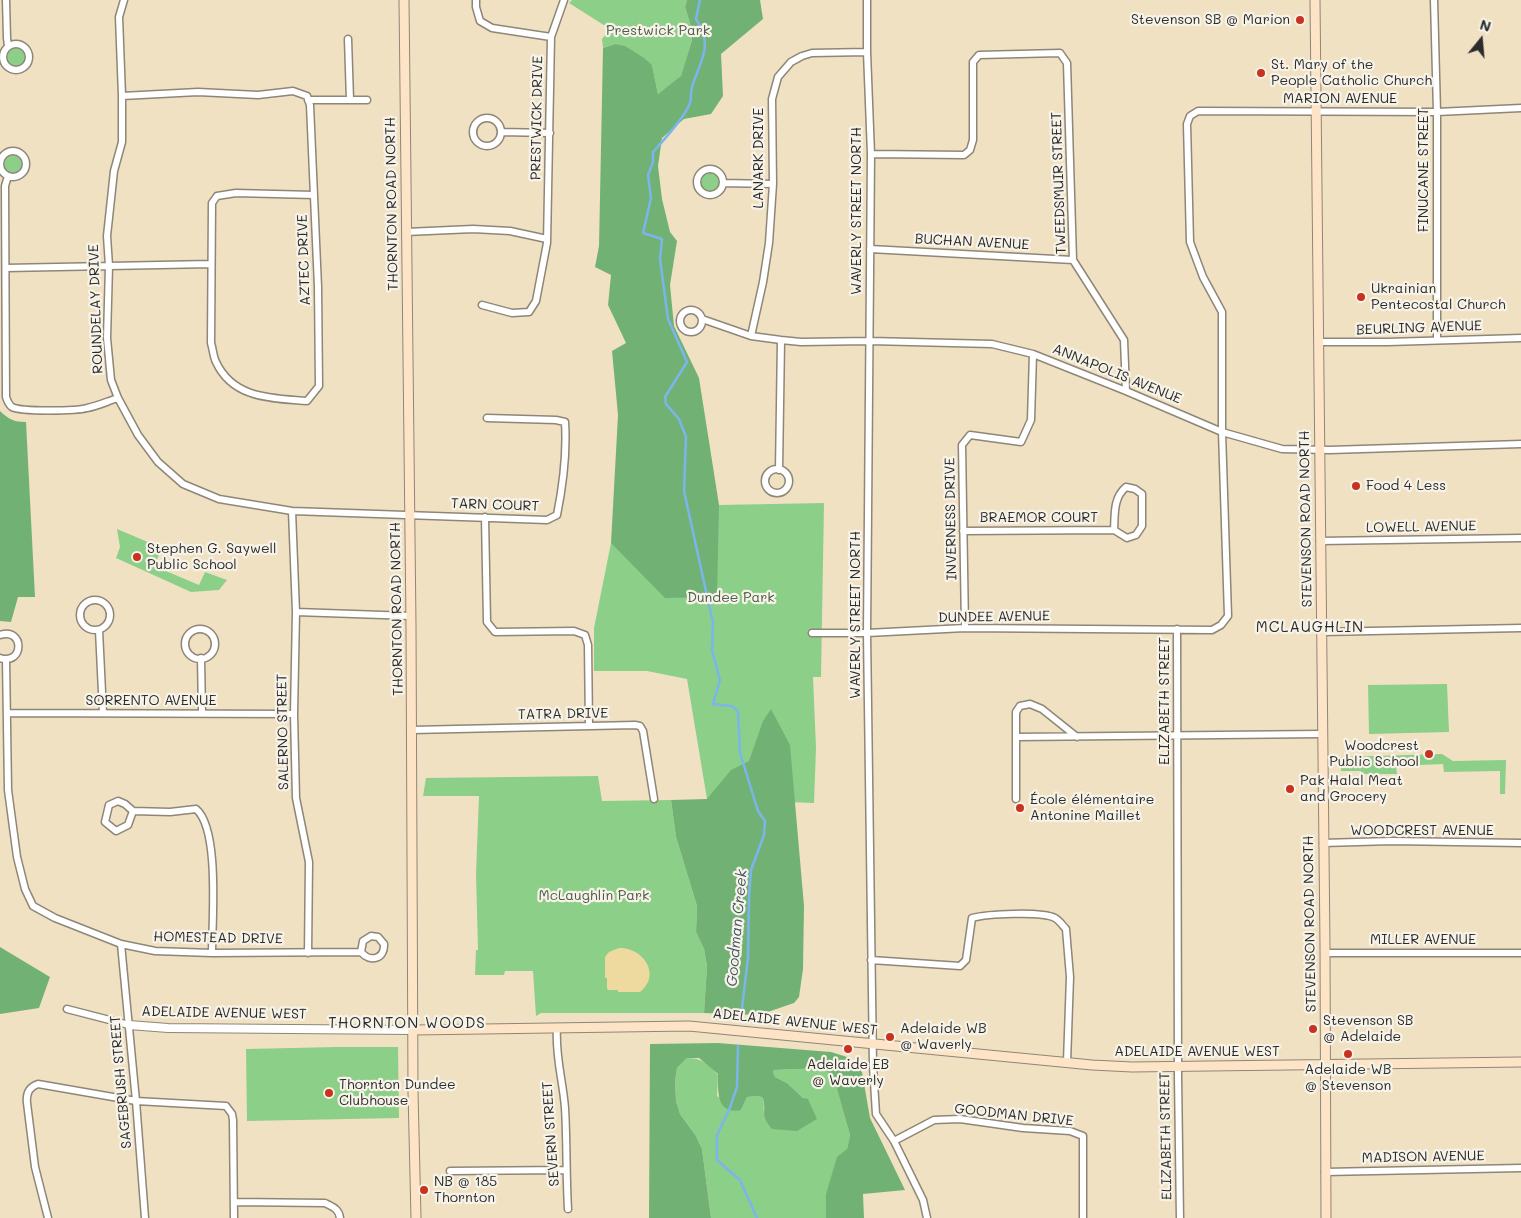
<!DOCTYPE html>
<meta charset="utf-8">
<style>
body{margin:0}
#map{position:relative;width:1521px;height:1218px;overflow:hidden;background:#f1e1c3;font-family:Mali,sans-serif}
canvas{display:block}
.north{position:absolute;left:1456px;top:15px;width:50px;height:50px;-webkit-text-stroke:4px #f7f3e8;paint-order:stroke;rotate:17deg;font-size:14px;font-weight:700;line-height:20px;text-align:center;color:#2b2b2b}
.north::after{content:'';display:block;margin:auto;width:18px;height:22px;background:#2b2b2b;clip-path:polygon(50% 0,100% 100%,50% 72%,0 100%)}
</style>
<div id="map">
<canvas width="1521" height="1218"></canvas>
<div class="north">N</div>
</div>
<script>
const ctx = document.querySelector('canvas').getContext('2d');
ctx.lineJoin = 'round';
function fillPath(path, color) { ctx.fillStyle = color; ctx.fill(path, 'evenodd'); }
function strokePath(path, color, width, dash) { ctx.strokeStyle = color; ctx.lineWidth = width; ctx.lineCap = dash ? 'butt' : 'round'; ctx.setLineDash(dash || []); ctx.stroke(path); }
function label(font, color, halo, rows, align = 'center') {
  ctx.font = font + ' Mali,sans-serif'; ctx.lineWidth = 4.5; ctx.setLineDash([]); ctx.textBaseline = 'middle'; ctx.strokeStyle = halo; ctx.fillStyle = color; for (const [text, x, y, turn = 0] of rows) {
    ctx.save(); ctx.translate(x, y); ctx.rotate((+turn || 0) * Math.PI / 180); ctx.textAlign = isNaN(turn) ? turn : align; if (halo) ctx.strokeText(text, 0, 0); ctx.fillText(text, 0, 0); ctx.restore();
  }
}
const green = new Path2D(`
 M572,0H687L685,7L690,23L692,40L681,77L658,94L652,65L615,44L603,48L602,39L610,29L569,3Z
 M7 57a9 9 0 1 1 18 0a9 9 0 1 1-18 0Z
 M4 164a9 9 0 1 1 18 0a9 9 0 1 1-18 0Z
 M701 182a10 10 0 1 1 20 0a10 10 0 1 1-20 0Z
 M824,503L821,677H813L816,748L814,803L707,799L687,679L647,671H594V628L611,543L719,505Z
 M117,529L162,548L154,566L199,585L205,572L227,580L219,590L191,592L116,558L120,547Z
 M1447,684L1449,732L1369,734L1368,685Z
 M1442,754L1453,761L1506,760L1505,794H1500V771L1444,772L1443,764L1396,766L1397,774H1362L1361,771H1341L1340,757Z
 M598,776L602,801L671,800L676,837L697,906L696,932L704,949L707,966L704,1013H541L536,1016L533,971H505L504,975H475L476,950H478L476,874L479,796H423L426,778Z
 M337,1047H398L399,1118L247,1121L246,1049Z
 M687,1058C702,1058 708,1064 718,1075L717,1096L741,1110L747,1097L759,1096L763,1098C765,1106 762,1113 766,1120L803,1098L787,1083L775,1077L773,1072L774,1070L824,1068L834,1078L850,1135L847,1149L826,1194V1218H711L702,1149L696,1136L680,1114L676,1101L675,1082L677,1068Z`);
const forest = new Path2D(`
 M687,0H760L763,19L721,54L723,96L711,114L684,119L662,138L658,166L662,199L670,232L677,241L670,285L674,326L699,378L719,505L717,597L665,598L611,543L618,415L612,351L626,343L608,305L611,275L595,267L599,246L603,48L615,44L625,46L644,58L652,65L658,94L681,76L692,40L690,23L685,7Z
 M0,411C8,419 14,422 26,422L35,597H18L11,622L0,621Z
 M771,709L790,745L804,906L803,969L799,997L794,1003L759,1015L704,1013L707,966L704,949L696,932L697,906L676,837L671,800L707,799L731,770L749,761L763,721Z
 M0,947L50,977L39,1008L0,1014Z
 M718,1043L831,1052L847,1057L862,1072L870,1118L905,1190L863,1194L864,1218H826V1194L837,1157L847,1149L850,1135L842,1107L834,1078L824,1068L774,1070L773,1072L775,1077L787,1083L803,1098L808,1099L817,1119L797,1131L772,1129C759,1113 767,1115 763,1098L759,1096L747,1097L741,1110C716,1115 718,1091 718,1074L699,1058H687L677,1068L675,1082L676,1101L680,1114L696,1136L702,1149L711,1218H649L650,1044Z`);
const sand = new Path2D(`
 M619,948C643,947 662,975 640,992H618V990H608L607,988V978H605V957L609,952Z`);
const stream = new Path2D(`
 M700,0L696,19C713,46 702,57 693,84C690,90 692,97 690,103C685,117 663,141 653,152V162L648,175L651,198L643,233L662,239L660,259L668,319L687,362L665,397L666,404L679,419L686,437L684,491L713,623L712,650L720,680L713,704L732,706L738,711L740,753L758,811L765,821L764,835L751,870L749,897L748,958L742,1008
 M738,1046L737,1087L729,1110L717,1135V1160L740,1180L757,1218`);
const minor = new Path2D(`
 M6,0L7,38L8,46
 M124,0L119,17L122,96V142L114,171L107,236L109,266L107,338L111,380L118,398L138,435L158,462L183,484L219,499L292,511L547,520L557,515C563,485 567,453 565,422L556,420L487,418
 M476,0V7L480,21L492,28L551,37
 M867,0V52L871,154L867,633L873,1066L876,1114L894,1141L923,1200L927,1218
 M1434,0L1437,112V340
 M348,39L350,100
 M3 57a13 13 0 1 1 26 0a13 13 0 1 1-26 0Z
 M122,96L198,92L258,95L293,91L307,96L310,105L318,287L319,386L307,401C272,398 233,399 216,362C213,356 213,349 211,343L212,203L217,196L236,193L314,195
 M308,100H367
 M473 132a14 14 0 1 1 28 0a14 14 0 1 1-28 0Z
 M501,132L550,133
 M0 164a13 13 0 1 1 26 0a13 13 0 1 1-26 0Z
 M871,154L964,155L970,150L973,140V62L979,55L1060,53L1067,63L1073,260L1124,340L1126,391
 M697 182a13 13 0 1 1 26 0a13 13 0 1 1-26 0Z
 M8,176L5,186L6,397C7,400 9,405 12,407C21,412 77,411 87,408C98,406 108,401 118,398
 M723,183L773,184
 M406,232L473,229L510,231L547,239
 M870,249L1073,260
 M6,268L211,264
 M482,305L512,313L529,312L536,301L547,243L551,37L564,0
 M680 321a11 11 0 1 1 22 0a11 11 0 1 1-22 0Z
 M702,319L751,336L781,340L801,342L870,341L992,344L1033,354L1126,391L1222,432L1282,449L1330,450L1521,444
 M751,336L763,282L769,243L773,184L772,99L778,77L791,62L802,56L812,53L867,52
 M1318,342H1388L1521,338
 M765 481a12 12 0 1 1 24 0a12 12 0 1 1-24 0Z
 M779,470L781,340
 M292,511L296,612L294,714L296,798L309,862L308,953
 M485,517L487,622L495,632L574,631L585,635L588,645L589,726
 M963,531L1114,530L1127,538L1136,535L1142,526V494L1135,489L1126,487C1113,498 1115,514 1114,530
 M1320,541L1521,538
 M80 615a15 15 0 1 1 30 0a15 15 0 1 1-30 0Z
 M296,612L411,616
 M965,628L962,445L970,435L1021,442L1031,420L1033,354
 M1177,629L1178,1076L1180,1218
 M185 644a15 15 0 1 1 30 0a15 15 0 1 1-30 0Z
 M99,630L103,713
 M1321,632L1521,628
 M812,633H867L965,628L1212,630L1221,625L1228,616L1222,432V312L1203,277L1190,242L1187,124L1190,116L1198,111L1437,112L1521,108
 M0,635C25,627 24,666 0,658
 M201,658L202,713
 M6,659L8,790L17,857L25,889L33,906L55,918L121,944L155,951L212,953L361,952C370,963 385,959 384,944L378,937L371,936L363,941L361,952
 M8,713L294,714
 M412,730L635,725L640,726L643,731L654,799
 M1016,737L1322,734
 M1016,799V712L1020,706L1030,704L1042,709L1077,737
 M133,811L128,825L116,831L105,822L109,805L118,801L125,804L133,811L170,812L196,809C220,829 212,921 212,953
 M1323,843L1392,841L1521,843
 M121,944L136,1101L145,1218
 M1325,953H1521
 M871,960L960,966L966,960L972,918C987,914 1041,911 1055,918C1059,920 1063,926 1066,929L1070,977L1067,1062
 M67,1009L129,1025
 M557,1028C555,1056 563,1081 565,1108C567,1142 566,1175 568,1209
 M894,1141L934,1120L960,1119L1023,1128L1070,1131L1083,1136V1218
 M450,1171L566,1170
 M1325,1172L1521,1168
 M234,1202L325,1203C333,1207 339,1209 340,1218
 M48,1218L35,1167L27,1103C26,1094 29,1087 38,1084L136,1101L226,1106L232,1114L233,1120L234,1218`);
const tertiary = new Path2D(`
 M129,1025L168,1028L414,1030`);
const secondary = new Path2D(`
 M404,0L411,625L413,1091L416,1218
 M1315,0L1325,945L1326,1218
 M414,1030L689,1026L1092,1065L1132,1067L1521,1062`);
const markers = [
 [1300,20,5,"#c8321e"],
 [1261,73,5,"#c8321e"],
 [1361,297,5,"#c8321e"],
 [1356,486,5,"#c8321e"],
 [137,557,5,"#c8321e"],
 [1429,754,5,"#c8321e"],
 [1290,789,5,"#c8321e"],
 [1020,808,5,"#c8321e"],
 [1313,1029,5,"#c8321e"],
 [890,1037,5,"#c8321e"],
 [848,1049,5,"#c8321e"],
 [1348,1054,5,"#c8321e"],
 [329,1093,5,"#c8321e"],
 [424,1190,5,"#c8321e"]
];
const poiNames = [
 ["Stevenson SB @ Marion",1290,20,"right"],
 ["St. Mary of the",1271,65],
 ["People Catholic Church",1271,81],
 ["Ukrainian",1371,289],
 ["Pentecostal Church",1371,305],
 ["Food 4 Less",1366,486],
 ["Stephen G. Saywell",147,549],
 ["Public School",147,565],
 ["Woodcrest",1419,746,"right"],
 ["Public School",1419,762,"right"],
 ["Pak Halal Meat",1300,781],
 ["and Grocery",1300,797],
 ["École élémentaire",1030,800],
 ["Antonine Maillet",1030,816],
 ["Stevenson SB",1323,1021],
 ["@ Adelaide",1323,1037],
 ["Adelaide WB",900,1029],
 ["@ Waverly",900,1045],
 ["Adelaide EB",848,1065,"center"],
 ["@ Waverly",848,1081,"center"],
 ["Adelaide WB",1348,1070,"center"],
 ["@ Stevenson",1348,1086,"center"],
 ["Thornton Dundee",339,1085],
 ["Clubhouse",339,1101],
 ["NB @ 185",434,1182],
 ["Thornton",434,1198]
];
const parkNames = [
 ["Prestwick Park",658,31],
 ["Dundee Park",731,598],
 ["McLaughlin Park",594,896]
];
const streetNames = [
 ["MARION AVENUE",1340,99],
 ["PRESTWICK DRIVE",537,118,-89],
 ["LANARK DRIVE",759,158,-90],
 ["FINUCANE STREET",1424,170,-90],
 ["TWEEDSMUIR STREET",1059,183,-92],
 ["THORNTON ROAD NORTH",392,204,-91],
 ["WAVERLY STREET NORTH",857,211,-90],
 ["BUCHAN AVENUE",972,242,3],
 ["AZTEC DRIVE",304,260,-92],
 ["ROUNDELAY DRIVE",96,309,-92],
 ["BEURLING AVENUE",1419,328,-2],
 ["ANNAPOLIS AVENUE",1117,374,22],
 ["TARN COURT",495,505,2],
 ["BRAEMOR COURT",1039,518],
 ["INVERNESS DRIVE",951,519,-91],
 ["STEVENSON ROAD NORTH",1306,519,-91],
 ["LOWELL AVENUE",1421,527,-1],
 ["THORNTON ROAD NORTH",397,609,-91],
 ["WAVERLY STREET NORTH",856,615,-90],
 ["DUNDEE AVENUE",994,617,-1],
 ["SORRENTO AVENUE",151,701],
 ["ELIZABETH STREET",1165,701,-90],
 ["TATRA DRIVE",563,714,-1],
 ["SALERNO STREET",283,732,-91],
 ["WOODCREST AVENUE",1422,831],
 ["STEVENSON ROAD NORTH",1310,924,-91],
 ["HOMESTEAD DRIVE",218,938,1],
 ["MILLER AVENUE",1423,940],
 ["ADELAIDE AVENUE WEST",224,1013,1],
 ["ADELAIDE AVENUE WEST",795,1022,6],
 ["ADELAIDE AVENUE WEST",1197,1052],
 ["SAGEBRUSH STREET",121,1082,-95],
 ["GOODMAN DRIVE",1014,1115,6],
 ["SEVERN STREET",551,1134,-94],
 ["ELIZABETH STREET",1166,1136,-91],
 ["MADISON AVENUE",1423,1157,-1]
];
const neighbourhoodNames = [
 ["MCLAUGHLIN",1310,627],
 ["THORNTON WOODS",407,1023]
];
const waterNames = [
 ["Goodman Creek",737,928,-85]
];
fillPath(green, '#8ccf88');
fillPath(forest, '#71b274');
fillPath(sand, '#eeda9e');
strokePath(stream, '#7bb5ec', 2.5);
strokePath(minor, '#8e8677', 9);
strokePath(tertiary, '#8e8677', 10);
strokePath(secondary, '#8e8677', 11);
strokePath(minor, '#fff', 6);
strokePath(tertiary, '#fff', 8);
strokePath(secondary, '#fee4c6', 9);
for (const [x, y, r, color] of markers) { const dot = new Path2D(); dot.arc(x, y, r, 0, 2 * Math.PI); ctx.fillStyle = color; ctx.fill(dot); strokePath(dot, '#f7f3e8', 2); }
label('14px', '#2b2b2b', '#f7f3e8', poiNames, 'left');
label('14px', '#485c47', '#f7f3e8', parkNames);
label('14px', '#2b2b2b', '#f7f3e8', streetNames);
ctx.letterSpacing = '1px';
label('15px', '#2b2b2b', '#f7f3e8', neighbourhoodNames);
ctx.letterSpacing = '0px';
label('italic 15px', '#435465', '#f7f3e8', waterNames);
</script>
